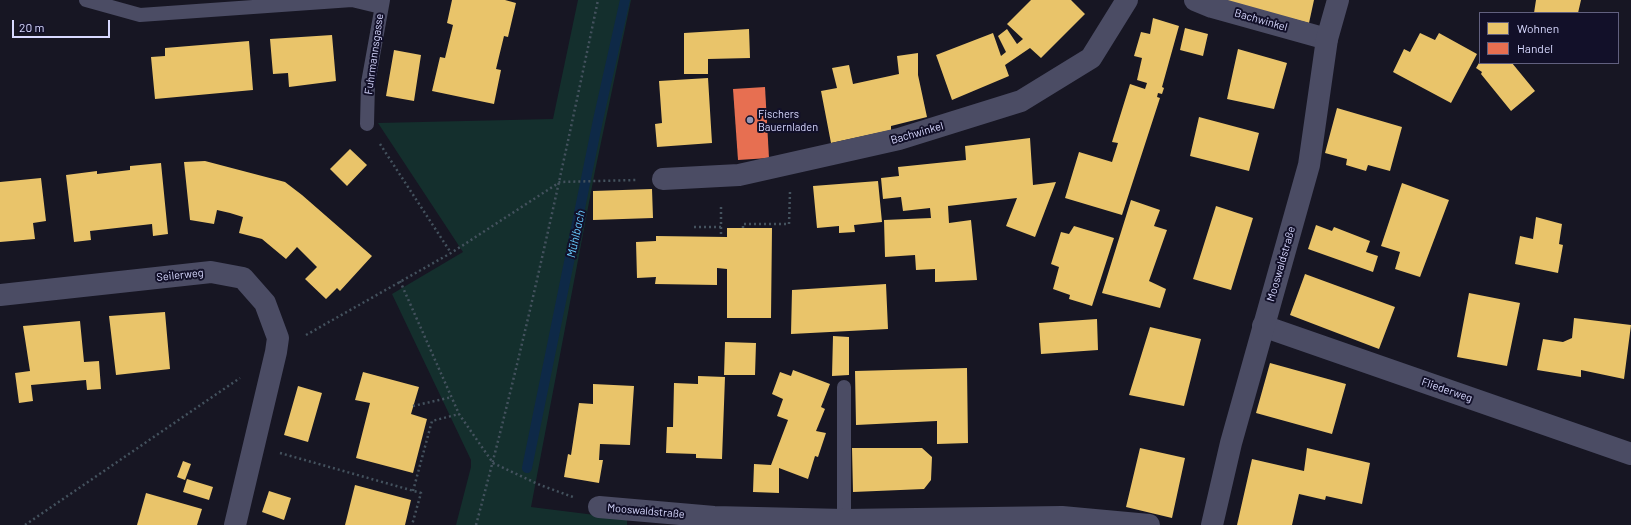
<!DOCTYPE html>
<meta charset="utf-8">
<style>
body{margin:0}
#map{position:relative;width:1631px;height:525px;overflow:hidden;background:#171623;font-family:Barlow,sans-serif}
canvas{display:block}
.legend{position:absolute;left:1479px;top:12px;width:140px;height:52px;box-sizing:border-box;background:#121029;border:1px solid #61607f;margin:0;padding:5px 7px;list-style:none;font-size:12px;color:#d8d9ff}
.legend li{display:flex;align-items:center;gap:8px;height:20px}
.legend b{width:20px;border:1px solid #61607f}
.scale{position:absolute;left:12px;top:20px;width:98px;height:18px;box-sizing:border-box;border:2px solid #d8d9ff;border-top:0;padding-left:5px;font-size:12px;line-height:14px;white-space:nowrap;color:#d8d9ff;-webkit-text-stroke:3px #121029;paint-order:stroke}
</style>
<div id="map">
<canvas width="1631" height="525"></canvas>
<ul class="legend">
<li><b style="height:11px;background:#e9c46a"></b>Wohnen</li>
<li><b style="height:11px;background:#e76f51"></b>Handel</li>
</ul>
<div class="scale">20 m</div>
</div>
<script>
const ctx = document.querySelector('canvas').getContext('2d');
ctx.lineJoin = 'round';
function fillPath(path, color) { ctx.fillStyle = color; ctx.fill(path, 'evenodd'); }
function strokePath(path, color, width, dash) { ctx.strokeStyle = color; ctx.lineWidth = width; ctx.lineCap = dash ? 'butt' : 'round'; ctx.setLineDash(dash || []); ctx.stroke(path); }
function label(font, color, halo, rows, align = 'center') {
  ctx.font = font + ' Barlow,sans-serif'; ctx.lineWidth = 4; ctx.setLineDash([]); ctx.textBaseline = 'middle'; ctx.strokeStyle = halo; ctx.fillStyle = color; for (const [text, x, y, turn = 0] of rows) {
    ctx.save(); ctx.translate(x, y); ctx.rotate((+turn || 0) * Math.PI / 180); ctx.textAlign = isNaN(turn) ? turn : align; if (halo) ctx.strokeText(text, 0, 0); ctx.fillText(text, 0, 0); ctx.restore();
  }
}
const green = new Path2D(`
 M578,0H631L595,171L531,507L627,519V525H456L471,467V460L392,294L463,252L378,123L553,119Z`);
const homes = new Path2D(`
 M452,0H505L516,3L508,37L504,36L496,69L501,70L494,104L432,91L440,57L445,58L453,25L447,23Z
 M1031,0H1071L1085,14L1041,58L1030,48L1005,65L1009,76L952,100L936,55L993,33L1001,56L1006,52L998,36L1007,29L1017,44L1023,39L1007,24Z
 M1219,0H1314L1309,23Z
 M1536,0H1581L1578,13H1534Z
 M1153,18L1179,26L1162,87L1164,88L1162,94L1158,93L1157,97L1160,98L1122,215L1065,198L1079,152L1112,162L1118,143L1112,142L1130,84L1145,89L1147,83L1137,80L1142,58L1134,56L1141,32L1150,34Z
 M1185,28L1208,34L1203,56L1180,50Z
 M749,29L750,58L708,59V74H684V33Z
 M1420,33L1435,40L1439,33L1477,54L1451,103L1393,72L1404,49L1410,52Z
 M332,35L336,81L289,87L288,73L273,74L270,39Z
 M249,41L253,90L155,99L151,57L165,56V48Z
 M1238,49L1287,63L1274,109L1227,99Z
 M394,50L421,55L414,101L386,96Z
 M918,53V75L927,117L891,126V130L831,143L821,91L837,88L832,68L849,65L853,84L899,74L897,56Z
 M1479,63H1512L1535,91L1511,111L1481,74L1482,72L1476,68Z
 M708,78L712,143L657,147L655,124L662,123L659,81Z
 M1337,108L1402,127L1390,171L1368,165L1366,171L1346,165L1347,159L1325,153Z
 M1199,117L1259,133L1249,171L1190,156Z
 M1030,138L1033,185L1056,182L1035,237L1006,226L1017,198L948,206L949,223L971,220L977,280L935,282V269L916,270L915,255L885,257L884,220L931,218L930,208L903,211L901,197L883,199L881,178L899,176L898,167L966,160L965,146Z
 M350,149L367,165L347,186L330,169Z
 M205,161L285,182L302,195L372,256L340,291L337,288L326,299L305,279L317,267L297,247L286,259L262,239L239,233L243,217L230,213L217,210L214,224L190,220L184,162Z
 M161,163L168,234L153,236L152,224L90,231L91,240L74,242L66,175L97,171V174L130,170V166Z
 M41,178L46,221L33,223L35,239L0,242V182Z
 M878,181L882,222L854,225L855,232L839,233V226L817,228L813,186Z
 M1402,183L1449,200L1420,277L1395,269L1400,252L1381,246Z
 M652,189L653,218L593,220V191Z
 M1131,200L1160,210L1154,226L1167,230L1149,281L1166,289L1160,308L1102,293Z
 M1216,206L1253,218L1231,290L1193,279Z
 M1536,217L1562,224L1559,244L1563,245L1558,273L1515,264L1520,236L1533,239Z
 M1316,225L1332,231L1334,227L1370,241L1366,252L1378,256L1373,272L1308,249Z
 M1074,226L1114,238L1092,306L1069,299L1070,295L1053,289L1059,267L1051,264L1061,232L1069,234Z
 M727,228H772L771,318H727V269L717,268V285L655,284L656,277L637,278L636,242L656,241V236L727,237Z
 M1305,274L1395,307L1379,349L1290,315Z
 M886,284L888,329L791,334L792,290Z
 M1469,293L1520,303L1507,366L1457,357Z
 M165,312L170,369L116,375L109,316Z
 M1574,318L1631,325L1624,379L1581,370V377L1537,370L1543,339L1563,342L1572,338Z
 M1097,319L1098,350L1041,354L1039,323Z
 M80,321L84,362L99,361L101,389L87,390L86,380L31,385L33,401L19,403L15,373L30,371L23,326Z
 M1150,327L1201,339L1184,406L1129,395Z
 M833,336L849,337V375L832,376Z
 M725,342L756,343L755,375H724Z
 M1270,363L1346,384L1332,434L1256,413Z
 M967,368L968,443L937,444V421L856,425L855,371Z
 M793,370L830,384L821,407L825,409L816,431L826,433L818,457L815,456L808,479L779,468V493L753,492L754,464L771,465L788,420L777,416L783,399L772,394L780,372L791,376Z
 M363,372L419,387L411,414L427,419L413,473L356,458L370,403L355,400Z
 M698,376L725,377L722,459L696,458V454L666,453L667,427H673L674,383L698,384Z
 M593,384L634,386L630,445L600,444L599,460H603L599,483L564,477L568,454L571,455L579,403L593,404Z
 M298,386L322,393L308,442L284,435Z
 M852,448H922L932,457L931,480L924,489L853,492Z
 M1140,448L1185,458L1172,518L1126,507Z
 M1307,448L1370,463L1362,504L1326,496L1325,500L1299,494L1292,525H1237L1252,459L1304,471Z
 M183,461L191,464L185,480L177,477Z
 M187,479L213,487L209,500L183,492Z
 M355,485L411,500L405,525H345Z
 M269,491L291,498L284,520L262,512Z
 M146,493L202,509L197,525H137Z`);
const shops = new Path2D(`
 M765,87L769,158L738,160L733,89Z`);
const stream = new Path2D(`
 M527,468L598,120L625,0`);
const path = new Path2D(`
 M380,144L451,253
 M694,227H721V205
 M721,227V237
 M743,228V224H789L790,192
 M400,281L459,414L493,463L540,485L573,497
 M306,335L451,253L560,182L636,180
 M413,406L452,397
 M280,453L421,493L412,525
 M413,491L432,421L459,414
 M25,525L240,378
 M476,525C523,351 561,176 598,0`);
const service = new Path2D(`
 M86,0L140,15L352,0L381,7
 M367,124L368,83L383,0
 M844,387V525`);
const minor = new Path2D(`
 M1195,0L1212,7L1327,39
 M663,179L739,175L899,139L1021,101L1091,58L1127,0
 M0,295L211,272L243,278L265,303L278,338L276,352L235,525
 M1263,326L1631,454
 M599,507L714,517L844,520L1062,517L1149,525`);
const tertiary = new Path2D(`
 M1212,525L1231,443L1309,165L1327,39L1338,0`);
const markers = [
 [750,120,4,"#9495b2"]
];
const streetNames = [
 ["Bachwinkel",1261,20,16],
 ["Fuhrmannsgasse",374,54,-82],
 ["Bachwinkel",917,133,-16],
 ["Mooswaldstraße",1281,264,-74],
 ["Seilerweg",180,275,-6],
 ["Fliederweg",1447,390,19],
 ["Mooswaldstraße",646,511,5]
];
const poiNames = [
 ["Fischers",758,114],
 ["Bauernladen",758,127]
];
const waterNames = [
 ["Mühlbach",576,234,-78]
];
fillPath(green, '#142f2d');
fillPath(homes, '#e9c46a');
fillPath(shops, '#e76f51');
strokePath(stream, '#0e2947', 10);
strokePath(path, '#44525e', 2.5, [2, 3]);
strokePath(service, '#4b4c64', 14);
strokePath(minor, '#4b4c64', 22);
strokePath(tertiary, '#4b4c64', 22);
for (const [x, y, r, color] of markers) { const dot = new Path2D(); dot.arc(x, y, r, 0, 2 * Math.PI); ctx.fillStyle = color; ctx.fill(dot); strokePath(dot, '#121029', 1.5); }
label('11px', '#d8d9ff', '#121029', streetNames);
label('11px', '#d8d9ff', '#121029', poiNames, 'left');
label('italic 12px', '#67cafe', '#121029', waterNames);
</script>
